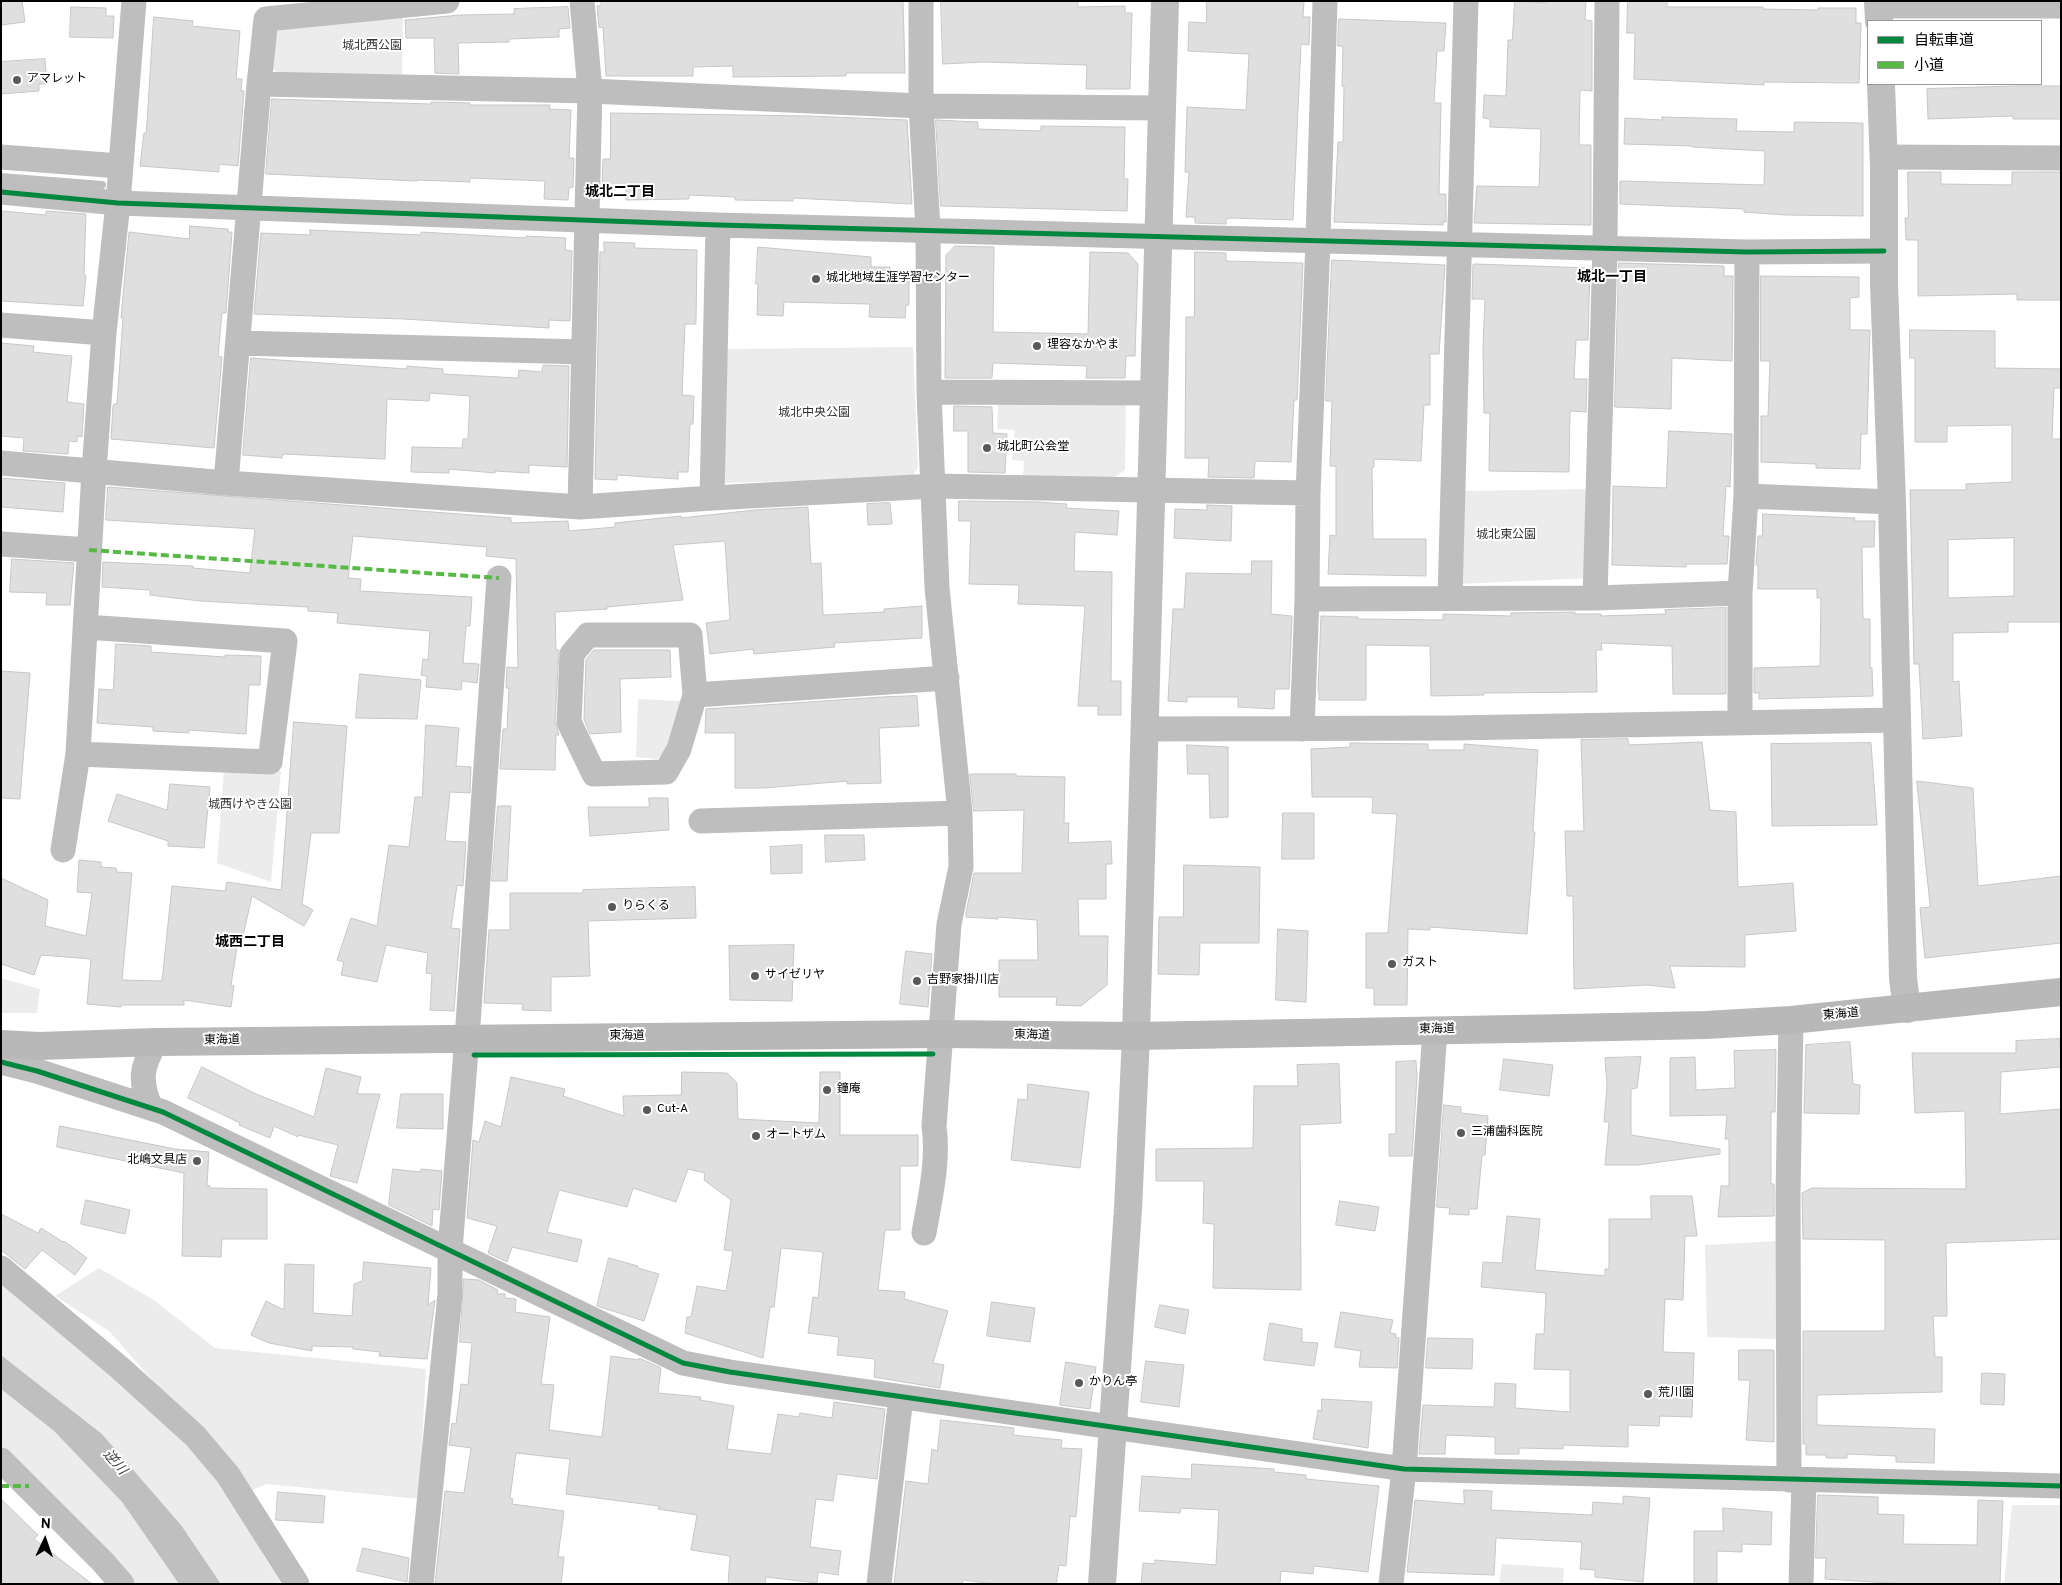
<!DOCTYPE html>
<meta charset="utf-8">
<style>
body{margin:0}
#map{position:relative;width:2062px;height:1585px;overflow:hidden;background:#fff;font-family:Overpass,"Noto Sans JP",sans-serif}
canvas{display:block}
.frame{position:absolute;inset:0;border:2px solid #000;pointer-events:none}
.legend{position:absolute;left:1867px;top:20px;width:175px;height:65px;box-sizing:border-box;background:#fff;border:1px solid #999;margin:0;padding:6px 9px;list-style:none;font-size:15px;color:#000}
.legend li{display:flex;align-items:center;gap:10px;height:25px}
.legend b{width:25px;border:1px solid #999}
.north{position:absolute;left:20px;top:1515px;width:50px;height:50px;-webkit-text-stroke:4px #fff;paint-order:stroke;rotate:3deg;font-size:14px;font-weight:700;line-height:20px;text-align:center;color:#000}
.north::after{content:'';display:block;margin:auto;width:18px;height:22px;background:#000;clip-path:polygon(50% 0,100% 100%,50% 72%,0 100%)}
</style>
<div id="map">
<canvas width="2062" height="1585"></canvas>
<div class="frame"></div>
<ul class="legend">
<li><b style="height:6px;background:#00873e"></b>自転車道</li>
<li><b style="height:6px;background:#58b947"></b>小道</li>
</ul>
<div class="north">N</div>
</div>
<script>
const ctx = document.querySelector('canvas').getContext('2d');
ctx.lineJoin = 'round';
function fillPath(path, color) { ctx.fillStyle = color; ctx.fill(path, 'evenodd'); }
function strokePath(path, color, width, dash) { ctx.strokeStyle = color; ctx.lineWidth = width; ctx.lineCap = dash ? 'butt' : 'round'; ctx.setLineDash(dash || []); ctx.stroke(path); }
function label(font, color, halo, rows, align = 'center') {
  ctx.font = font + ' Overpass,"Noto Sans JP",sans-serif'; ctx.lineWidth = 4; ctx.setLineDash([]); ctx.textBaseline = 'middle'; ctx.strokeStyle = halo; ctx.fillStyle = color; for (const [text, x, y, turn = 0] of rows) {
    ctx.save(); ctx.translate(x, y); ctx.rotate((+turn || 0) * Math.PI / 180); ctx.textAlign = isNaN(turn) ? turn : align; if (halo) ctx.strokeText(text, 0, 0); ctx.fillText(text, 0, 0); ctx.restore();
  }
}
const green = new Path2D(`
 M400,15L403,18L402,78L278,73L268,65L274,37L284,23Z
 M913,347L918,467L912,478L725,483L724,349Z
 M998,402L1126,404L1125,470L1113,478L1023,477L1024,461L1012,460L1015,430L997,429Z
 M1594,489L1591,578L1459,584L1461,491Z
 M638,699L680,701L669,748L657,759L636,757Z
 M224,769L281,771L271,882L217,863Z
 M1,978L40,989L37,1013H1Z
 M1778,1241L1776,1339L1707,1337L1705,1245Z
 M99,1268L154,1300L215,1348L426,1369L419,1499L267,1484L250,1491L109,1331L55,1296Z
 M1,1276L127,1382L218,1479L281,1584H221L181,1525L102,1434L1,1355Z
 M1,1389L54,1431L122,1502L179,1584H128L1,1454Z
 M2012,1505H2061V1584H2004Z
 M1502,1564L1564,1568L1563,1584H1499Z`);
const water = new Path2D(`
 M1,1355L102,1434L181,1525L221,1584H179L122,1502L54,1431L1,1389Z`);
const stream = new Path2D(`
 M1,177L102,185`);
const building = new Path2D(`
 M1,1H22L25,22L1,25Z
 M601,1H903L905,73H846V76L733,77V66L693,67V76H606L603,27L599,28L597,6H601Z
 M941,1H1078V7L1125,6V13H1132L1130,89H1086L1087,65L983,62L943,64Z
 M1207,1H1304L1303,17H1310L1309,45L1301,44L1293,220L1231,218L1226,219V224L1195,223V217H1186L1189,172H1185L1187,107L1246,110L1249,54L1188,51L1189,22L1206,23Z
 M1515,1L1546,3V1H1586L1585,20L1592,21V91L1580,90L1579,145H1591V225L1474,223L1477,186L1539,187L1541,129L1490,127V119L1483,118L1484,95L1506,96L1508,40H1512Z
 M1628,1H1667V7H1763V9L1818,10V8H1856V23H1861L1859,83L1764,82V85L1634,79L1635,33H1627Z
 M71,7L106,8V16H114L113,38L70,37Z
 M568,7L570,28L559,29V37L509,39V42L458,43L459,74L435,73L434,38H406L405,20L460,15L514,14V9Z
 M154,17L193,21L192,26L240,31L236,79H242L241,91H244L238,166L219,164V172L140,166L144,133H146Z
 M1339,19L1446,23L1444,51H1437L1434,103H1441L1439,194H1446V222H1443V225L1334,222L1338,142H1343L1344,86H1342L1343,46H1338Z
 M45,59L47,84H39V91L1,94V62Z
 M2013,86H2061V119H2013V116L1928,119L1927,89Z
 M272,99L431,104V102L470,103V105H550L549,109L571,110L569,158H574L573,187L569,188L568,200L544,199L545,181L470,178V182L417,180V181L266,174Z
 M611,113L809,116L907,120L912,204L793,198V201L735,200V197L689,195V199L626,200V188L602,187L603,159H610Z
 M1662,117L1737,119L1736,131L1794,132V122L1863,123V216L1786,215L1744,212V209L1620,204V181L1764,185L1765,151L1692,147V146L1624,144L1625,118L1662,120Z
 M936,120L978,122V129L1041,131V126L1125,127L1124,179H1128L1127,211L941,206Z
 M1908,172H1941V184L2012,185V172H2061V300H2017V294L1918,296V240H1906L1905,218H1908Z
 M1,211L46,215V211L86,214L84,275H86L83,306L1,301Z
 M190,226L228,229V232H232L226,313H222L218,356L222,357L214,448L111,439L113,406L114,404H117L123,318H121L129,232L189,239Z
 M310,230L421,235V232L526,238V236L566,238L565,250L572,251L570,321L549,320V328L404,319L254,314L261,233L310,235Z
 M604,242L635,243L634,248L697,250L696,324H685L682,395L694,396L693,424H690L688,472H678V479L617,475V480L595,479L600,252H604Z
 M955,246L994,247L993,332L1088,334L1090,252L1128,253L1138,264L1135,356H1126L1125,378H1086L1087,366L993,363L992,378H945L946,255Z
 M758,247L871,257V267H890V280H909V305H906L905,318L869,317L870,304L784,302L783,316L757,315L758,284H756Z
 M1195,252L1226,253V261L1303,263L1297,400H1294L1291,462L1255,461L1254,478L1208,477L1209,458H1185L1186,317H1194Z
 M1332,260L1445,265L1439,354H1430V405H1424L1421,461L1374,459V467H1372L1373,539H1426V576L1328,574L1330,535L1336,536V466H1330L1332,401H1326Z
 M1619,263L1724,266V276H1733L1732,361L1672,358L1671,409L1615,407Z
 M1475,264L1590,268L1588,340H1576L1574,379H1587L1586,412L1570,411L1569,472L1489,471L1490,413H1484L1483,346L1485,299H1472L1473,265Z
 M1761,276L1859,277V297L1850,298V330H1870L1867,434H1861L1860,469L1816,468V464L1761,462V416H1768L1770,361H1761Z
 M1910,330L1995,331V368L2061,369V388H2054L2052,439H2061V622H2008V632L1953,633V682L1959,681L1962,736L1923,739L1919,664H1914L1910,490H1966V484L2012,482V425L1947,426V442H1915V358H1910ZM2014,538V596L1948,598V540Z
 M1,343L34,346L33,352L72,356L67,402L84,404L82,437L77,436V442L69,441L68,454L23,451L24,438L1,436Z
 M251,358L407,369V366L443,369V374L518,378L519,370L542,372L543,365L569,366L567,467L529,465V473L495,471V473L449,469V473L411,472L412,447L462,448L463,439H468L470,396L430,393L429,401L387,399L385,459L283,454L282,458L243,455Z
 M954,406L992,407L993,433L1007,434L1005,473L968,472V431H954Z
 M1669,431L1732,434L1730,487L1726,486L1723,536H1729L1727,564H1686V567L1612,565L1613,486L1666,488Z
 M1,478L65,483L63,512L1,507Z
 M108,487L511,518V523L568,521L569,531L615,527V523L681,516V518L755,510L808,507L811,564L821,563L823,615L884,612V609L922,606V638L834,643L835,647L754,654L753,649L710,654L706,623L730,620L725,541L673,545L683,600L607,607V609L555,612L556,650H559L555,721L559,735H556L555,770L500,769L503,729H507L509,688H506L507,667L518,668L516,559L486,556L487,547L353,536L348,578L361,579L360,591L472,597L470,626H466L463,663L479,664L477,683L462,681L461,690L426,687L427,676L421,675L423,659L428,660L430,631L337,623L338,613L308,611V607L200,601L150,595V590L102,587L103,562L193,566V568L250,573L255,529L106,520Z
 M959,501L1038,502L1067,504L1066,508L1119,511L1117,535L1075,532L1074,571L1112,572L1111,681H1121V715H1098V706H1078L1085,606L1018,604L1019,585L969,584L971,521H959Z
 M890,503L892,524L868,525L867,504Z
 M1207,505L1232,506L1231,541L1174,538L1175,509L1207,510Z
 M1763,514L1855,518L1854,521H1875L1874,547H1862L1863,619H1870V668H1872L1873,696L1759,699V693H1754V668L1820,666L1821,598H1817V589H1758V565H1756L1758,536H1762Z
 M12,559L74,563L70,605H46L47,593L10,592Z
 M1252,561H1272L1271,614L1292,616L1289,689H1275L1274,709L1238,707V697H1187V702L1168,701L1173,609H1184L1186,573L1251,574Z
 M1726,608V694H1673L1672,646L1601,643L1602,650H1596L1597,692L1484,693V695L1431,696L1430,646L1366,645V700H1319V691H1318L1321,616L1358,617V619L1443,620V614L1511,616V613L1575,612V614H1601V616L1666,614L1665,610Z
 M116,644L151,646V652L225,657V655L261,656L260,685H249L246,734L189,730V733L153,731V727L97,723L99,689L113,690Z
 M594,650H670L671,677L620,679L621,732L590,734L584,719L586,660Z
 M1,671L30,673L20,799L1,798Z
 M360,674L421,680L417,719L356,718Z
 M917,696L919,726L879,728L881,783L847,784V781L764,788H735V733H705L706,709L882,697Z
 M294,722L347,726L339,833H311L302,904L313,910L304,926L252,896L243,936L239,935L231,985L234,986L231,1007L184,1000V1005H121V1007L87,1004L91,959L41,955L34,975L1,964V878L48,900L45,926L86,936L92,893L77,892L79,860L101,862V867L116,868L117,872L132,873L122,980L162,981L172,886L225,891L227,882L281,890Z
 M426,725L459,728L456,766L471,767L470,793L450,792L445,841L466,842L463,886L457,885L451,928L460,929L454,1011L430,1010L432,974L426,973L428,953L386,945L377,982L341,975L344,962L337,960L351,918L377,926L389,845L409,847L415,797H422Z
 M1628,739L1629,745L1702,742L1710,810L1736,812L1738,887L1793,883L1796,931L1745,935V967L1670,966L1675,988L1647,985L1574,989L1573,896H1567L1565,831H1584L1581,740Z
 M1350,743L1428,744V750H1464V744L1538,750L1533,832H1535L1527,934L1430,927V930L1408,929L1407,1005H1374V988H1366V933H1388L1397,814L1372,813L1373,797H1312L1311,749L1350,747Z
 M1871,743L1877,825L1772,826L1771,744Z
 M1187,745L1228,747V817L1210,818L1209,774H1188Z
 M970,774H1016V776L1065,777L1064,823H1069L1068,843L1111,841L1112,864H1106V899H1078L1079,936H1108L1107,985L1081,1006L1056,1005L1057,997H999V960H1038L1037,920L998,917V919L966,917V913L974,873H1022L1024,810L974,811Z
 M1917,781L1973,788L1978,886L2061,876V943L1925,958L1920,908L1930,907Z
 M170,784L210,787L204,848L168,846V841L108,821L117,794L167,810Z
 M649,798H668L669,830L590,836L588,807H649Z
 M498,806H511L507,881H492Z
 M1283,813H1314V859H1282Z
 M825,835H864L865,860L826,862Z
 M802,845V873L771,874L770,847Z
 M1184,865L1260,867L1259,943H1200L1199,975L1158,974L1159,917H1183Z
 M695,887L696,918L588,921L590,976L551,977V1011L522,1010L523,1004L484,1003L489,930H510V893H583V890Z
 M1278,929L1308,931L1306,1002L1276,1000Z
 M794,945L792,1001L730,1000L729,946Z
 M906,951L932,954L928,1007L900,1004Z
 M2060,1039L2061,1067L2001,1072L2000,1114L2061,1109V1239L1946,1243L1947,1316H1933L1935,1357H1942V1392L1817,1395V1425L1935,1429L1934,1463L1896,1462V1456L1847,1454V1458H1826V1455H1806V1444H1803V1331H1885V1240L1803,1239L1802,1193L1812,1188L1966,1189L1965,1111L1915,1113L1912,1053H2016V1041Z
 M1850,1042L1853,1084L1860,1085L1859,1114L1804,1113L1806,1045Z
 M1776,1050L1775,1112H1771V1184H1774V1216L1718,1217L1721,1186H1729V1139H1725L1727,1115L1670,1116V1058L1695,1057L1696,1090L1735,1088L1734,1051Z
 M1641,1057L1637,1088L1631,1089V1135L1720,1149V1154L1638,1165H1605L1609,1122H1604L1607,1086L1605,1058Z
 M1504,1059L1553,1065L1549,1096L1500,1090Z
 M1416,1061L1417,1078L1412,1156H1389V1134H1396V1062Z
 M1339,1064L1341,1123L1300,1125L1301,1290L1213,1288L1214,1224L1203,1223L1204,1181H1156V1149L1253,1148L1254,1086H1298L1297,1065Z
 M202,1067L256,1094L314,1117L326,1068L361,1077L357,1094H380L357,1183L330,1176L338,1145L298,1135V1137L274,1126L270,1138L239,1125L240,1123L188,1098Z
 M682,1072L727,1073L737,1083L738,1119L819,1123L820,1072H840V1135H918V1166H900V1230H885L878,1290L905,1292L904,1299L948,1311L933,1363L944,1365L940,1388L874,1377L875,1359L837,1355L839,1337L808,1333L813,1297L818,1298L823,1252L781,1248L774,1307H770L763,1358L685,1333L687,1317H691L697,1286L726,1291L733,1251L724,1250L731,1200L704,1180L705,1173L688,1169L676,1202L633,1188L627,1207L559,1190L547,1232L582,1240L577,1262L512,1247L507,1262L488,1253L497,1226L467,1218L473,1140L479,1142L485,1121L501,1127L511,1077L565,1089L563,1096L624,1116L623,1096L681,1095Z
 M1028,1084L1089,1092L1080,1168L1011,1160L1018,1099L1027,1100Z
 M401,1094H443V1129L397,1128Z
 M1444,1105L1461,1107V1113L1488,1116L1485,1155H1482L1477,1209H1469V1215L1449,1214L1450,1208L1437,1207Z
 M60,1126L175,1149L209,1152L207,1185L210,1186V1188L267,1189V1239H222L221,1257L182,1256L184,1173L57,1147Z
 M393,1169L420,1172L421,1169L442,1171L439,1210L433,1209L432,1226L389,1205Z
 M1651,1196H1692L1697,1236H1685L1683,1300L1665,1299L1663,1352L1694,1353L1692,1417L1660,1416L1659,1426L1628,1425V1447L1563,1445V1449L1519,1448V1454H1495V1437L1446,1435L1445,1454H1419L1423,1405L1494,1407L1495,1383L1516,1384L1515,1408L1570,1412V1370L1534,1369L1536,1334H1544L1546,1293L1481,1287L1483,1262L1502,1263L1507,1216L1540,1219L1535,1270L1605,1276V1269H1609V1219H1651Z
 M86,1200L130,1210L125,1234L81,1224Z
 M1340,1201L1379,1207L1375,1231L1336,1225Z
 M1,1214L38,1233L41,1228L63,1242L64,1241L87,1258L75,1275L42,1250L25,1269L1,1250Z
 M609,1258L638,1266V1268L659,1274L644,1321L597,1306Z
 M364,1262L431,1268L428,1305L435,1300L427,1359L379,1356L380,1352L353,1349V1347L312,1346V1351L269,1343L251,1335L266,1301L284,1310L285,1264L314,1265L313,1313L352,1316L354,1284L362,1281Z
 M464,1279L479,1280L498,1290L497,1294H505V1298L516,1299L515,1312L550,1317L541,1384L554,1385L549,1430L602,1437L611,1356L639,1360V1358L661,1368L658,1393L701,1397L700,1400L734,1406L727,1449L771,1454L778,1414L799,1417L800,1413L832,1418L834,1402L885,1409L877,1479L837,1474L833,1501L816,1499L810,1547L841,1551L838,1575L818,1572L817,1583L766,1577L765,1584H728L730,1556L691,1550L697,1515L658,1509L659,1506L566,1494L570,1459L516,1453L510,1498L513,1499L512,1504L564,1511L558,1557H564L561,1584H435L445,1491L464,1493L471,1448L449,1445L452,1423L456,1424L461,1384L468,1385L472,1343L460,1342Z
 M992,1302L1035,1308L1030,1342L987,1336Z
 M1160,1305L1189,1310L1185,1334L1155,1327Z
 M1341,1312L1393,1320L1390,1333L1396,1334L1395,1337L1399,1338L1397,1368L1359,1367L1361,1351L1335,1347Z
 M1270,1323L1302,1329V1342L1318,1343L1314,1366L1264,1360Z
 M1428,1338L1473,1339L1472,1369L1426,1368Z
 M1739,1350H1774V1442L1746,1440L1750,1380H1739Z
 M1146,1361L1184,1365L1179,1407L1141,1402Z
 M1066,1362L1096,1367L1090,1409L1060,1405Z
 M1982,1373L2005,1374L2004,1405L1981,1404Z
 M1322,1399L1372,1402L1368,1448L1313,1439L1318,1410L1321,1411Z
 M941,1420L1014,1428L1013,1435L1062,1440L1061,1448L1082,1449L1076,1517L1070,1516L1066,1566L1059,1565L1056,1584H994L963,1580L962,1584H894L906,1481L928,1484L932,1449L937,1451Z
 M1192,1464L1274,1469V1472L1306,1475V1479L1379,1486L1368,1572L1314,1566L1313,1574L1281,1571L1280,1584H1141L1143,1563L1155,1564V1560L1216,1565L1219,1510L1181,1508L1180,1513L1139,1511L1142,1476L1191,1479Z
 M1464,1490L1492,1491L1491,1510L1592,1515L1593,1502L1623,1504V1496L1650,1498L1643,1582L1595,1577V1570L1580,1569L1582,1542L1496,1538L1494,1575L1407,1572L1415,1500L1464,1504Z
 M278,1492L325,1496L323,1523L276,1520Z
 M1818,1495L1878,1497V1514L1904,1515L1903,1544L1977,1545L1978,1500L2003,1501L2000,1584H1905L1825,1579L1826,1558H1816Z
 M1,1499L38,1535L34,1539L92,1584H1Z
 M1723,1508L1772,1512L1771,1545L1742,1544V1552L1717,1551V1584H1694V1531H1723Z
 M363,1548L409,1558L407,1582L357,1571Z`);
const minor = new Path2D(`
 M921,1V106L928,229L929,392L937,588L960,813L961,867L949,924L934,1126C939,1161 930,1198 924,1233
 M1878,6H2061
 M259,84L590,91L921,106L1162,108
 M1,157L120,166
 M1884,157L2061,158
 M1,192L118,203L718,225L1747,252L1884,251
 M1,325L104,333
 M238,343L583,352
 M929,392L1154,393
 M1,463L226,483L580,507L712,498L934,486L1308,493
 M226,483L259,84L266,19L447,1
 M1746,496L1892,502
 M712,498L718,225
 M580,507L590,91L582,1
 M1,544L89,550
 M1450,598L1466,1
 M1595,598L1605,248L1607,1
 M1307,599L1595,598L1740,593
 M695,695L679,749L666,772L594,774L569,722L572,654L588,635H690L695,695L947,678
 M1740,723V593L1746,496L1747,252
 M1145,729L1453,728L1897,720
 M1302,729L1307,599L1308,493L1318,240L1325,1
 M78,754L270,762L285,641L86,627
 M701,821L960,813
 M63,850L78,754L94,471L104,333L118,203L134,1
 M1,1062L37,1071L163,1112L683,1363L730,1372L1404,1469L2061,1486
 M151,1108C139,1082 141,1066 156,1042
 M1,1268L120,1368L195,1436L228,1475L297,1584
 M1,1460L102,1561L122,1584
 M1789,1480L1788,1195L1791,1020
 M421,1584L450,1294V1250L467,1038L499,578
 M879,1584L901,1397
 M1391,1584L1404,1469L1435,1030
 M1801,1584L1804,1480`);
const tertiary = new Path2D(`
 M1878,1L1879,21
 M1881,84L1884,168V284L1892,502L1903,978L1907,1009
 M1102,1584L1128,1209L1136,1036L1165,1`);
const secondary = new Path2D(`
 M1,1044L39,1046L156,1042L941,1034L1136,1036L1567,1028L1706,1025L1791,1020L2061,992`);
const quiet = new Path2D(`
 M89,550L499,578
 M1,1486H29`);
const cycleway = new Path2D(`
 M1,192L118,203L718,225L1747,252L1884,251
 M474,1055L933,1054
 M1,1062L37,1071L163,1112L683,1363L730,1372L1404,1469L2061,1486`);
const markers = [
 [17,80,5,"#595959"],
 [816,279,5,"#595959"],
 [1037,346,5,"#595959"],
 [987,448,5,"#595959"],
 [612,907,5,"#595959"],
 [1392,964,5,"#595959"],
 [755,976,5,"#595959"],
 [917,981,5,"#595959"],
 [827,1090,5,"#595959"],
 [647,1110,5,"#595959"],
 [1461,1133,5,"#595959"],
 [756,1136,5,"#595959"],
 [197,1161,5,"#595959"],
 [1079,1383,5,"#595959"],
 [1648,1394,5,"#595959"]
];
const parkNames = [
 ["城北西公園",372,47],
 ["城北中央公園",814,414],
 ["城北東公園",1506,536],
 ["城西けやき公園",250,806]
];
const poiNames = [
 ["アマレット",27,80],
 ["城北地域生涯学習センター",826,279],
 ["理容なかやま",1047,346],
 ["城北町公会堂",997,448],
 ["りらくる",622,907],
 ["ガスト",1402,964],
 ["サイゼリヤ",765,976],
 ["吉野家掛川店",927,981],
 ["鐘庵",837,1090],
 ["Cut-A",657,1110],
 ["三浦歯科医院",1471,1133],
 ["オートザム",766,1136],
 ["北嶋文具店",187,1161,"right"],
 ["かりん亭",1089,1383],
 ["荒川園",1658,1394]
];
const streetNames = [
 ["東海道",1841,1015,-5],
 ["東海道",1437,1030,-1],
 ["東海道",1032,1036,1],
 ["東海道",627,1037],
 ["東海道",222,1041,-1]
];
const neighbourhoodNames = [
 ["城北二丁目",620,193],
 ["城北一丁目",1612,278],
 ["城西二丁目",250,943]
];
const waterNames = [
 ["逆川",114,1463,49]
];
fillPath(green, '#ececec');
fillPath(water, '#bfbfbf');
strokePath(stream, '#bfbfbf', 8);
fillPath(building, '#dfdfdf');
strokePath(building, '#c7c7c7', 1);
strokePath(minor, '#bebebe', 25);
strokePath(tertiary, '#bebebe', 28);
strokePath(secondary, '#b8b8b8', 28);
strokePath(quiet, '#58b947', 4, [8, 4]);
strokePath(cycleway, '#00873e', 5);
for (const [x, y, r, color] of markers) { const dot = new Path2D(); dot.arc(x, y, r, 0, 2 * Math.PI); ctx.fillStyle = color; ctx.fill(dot); strokePath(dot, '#fff', 2); }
label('12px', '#333', '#fff', parkNames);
label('12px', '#000', '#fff', poiNames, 'left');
label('12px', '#000', '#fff', streetNames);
label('bold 14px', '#000', '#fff', neighbourhoodNames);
label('italic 14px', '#444', '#fff', waterNames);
</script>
